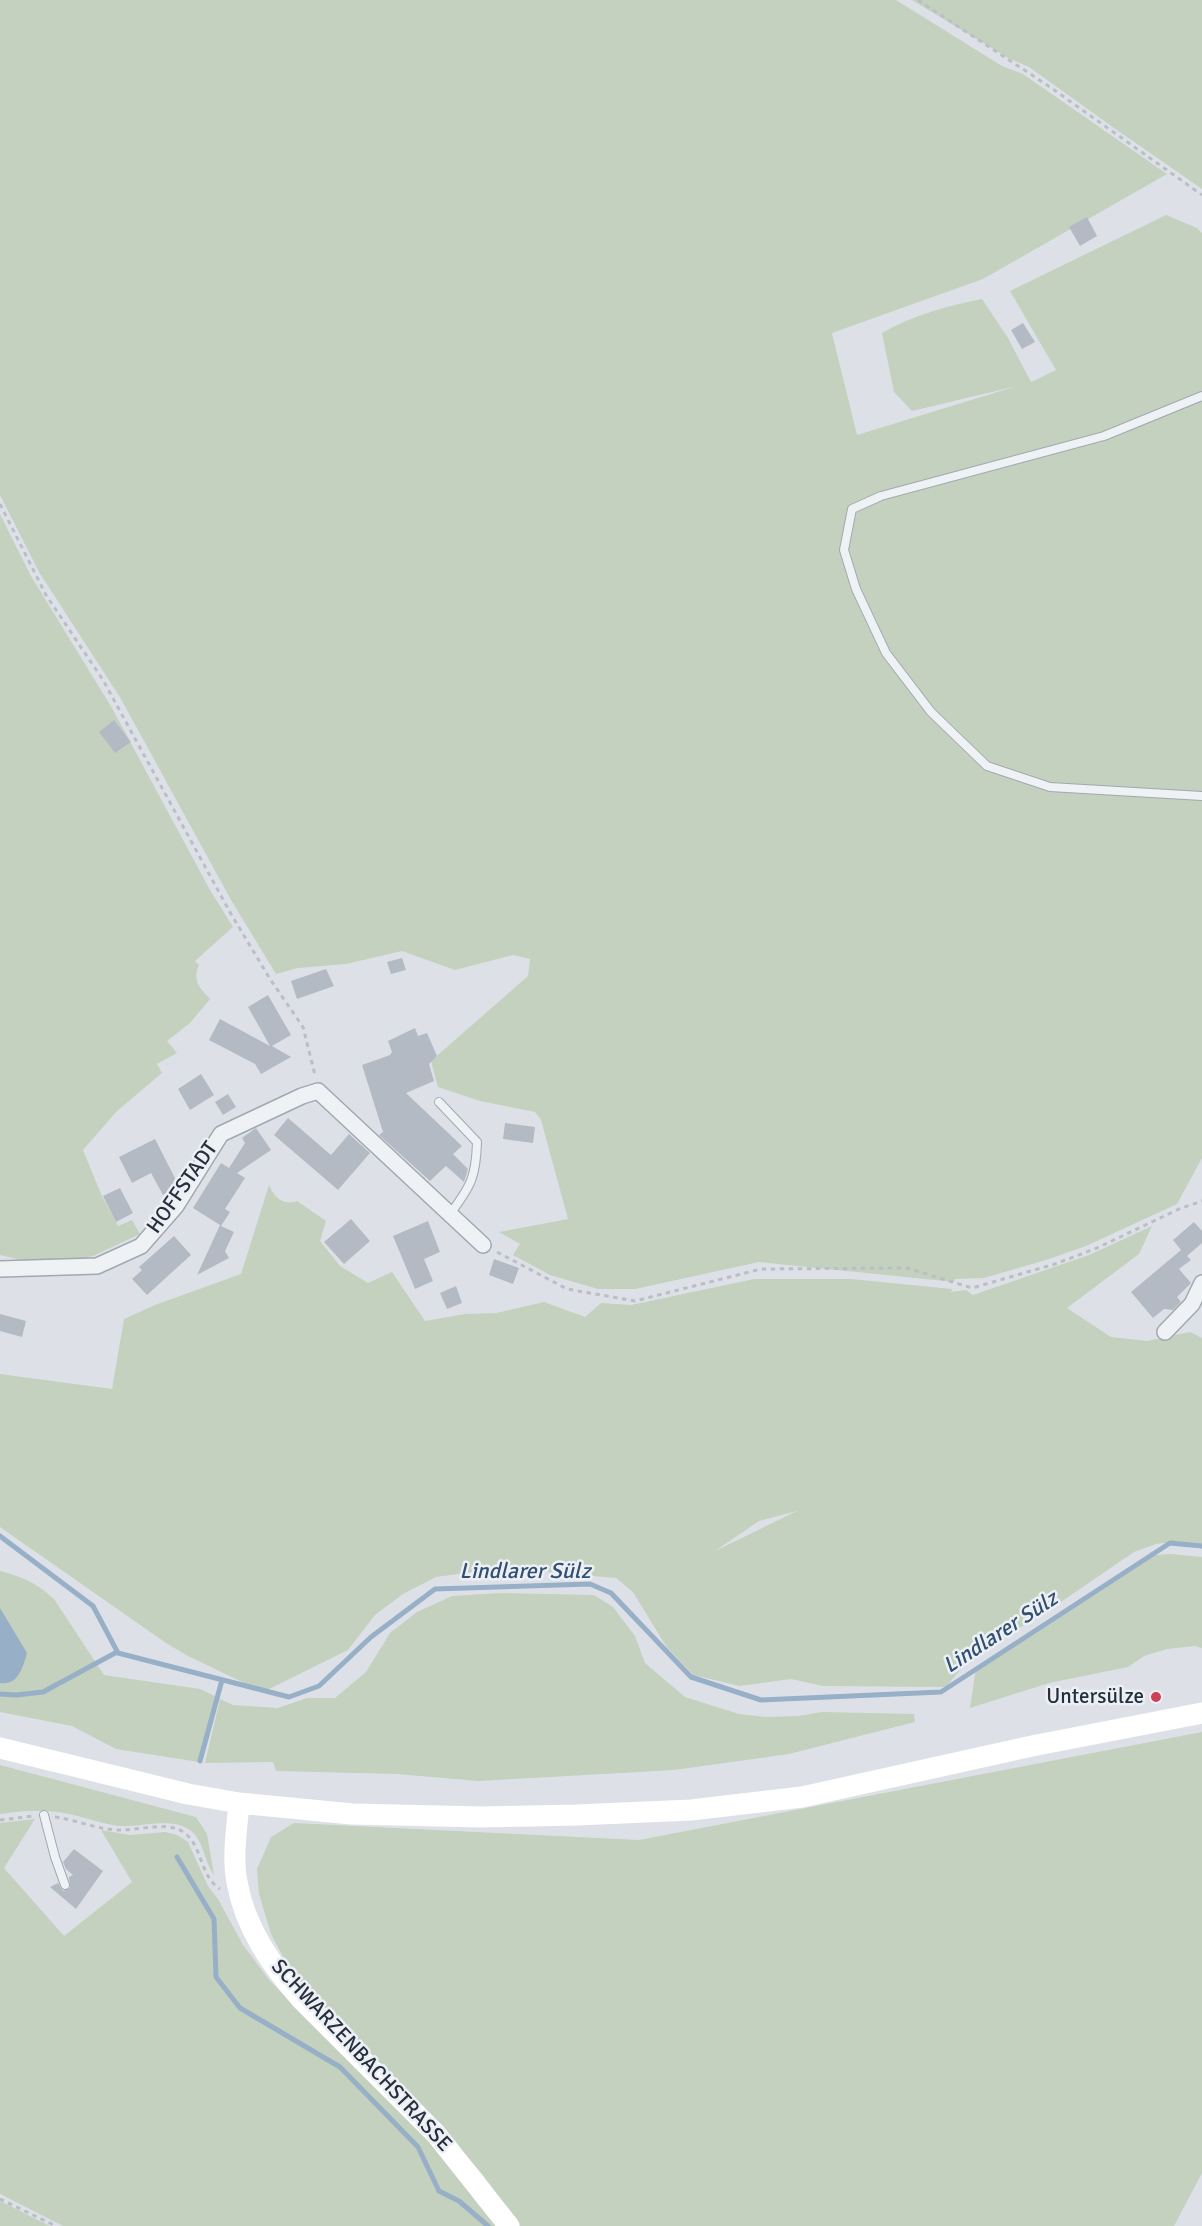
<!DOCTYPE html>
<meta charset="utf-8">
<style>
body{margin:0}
canvas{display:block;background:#dde1e7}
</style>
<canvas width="1202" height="2226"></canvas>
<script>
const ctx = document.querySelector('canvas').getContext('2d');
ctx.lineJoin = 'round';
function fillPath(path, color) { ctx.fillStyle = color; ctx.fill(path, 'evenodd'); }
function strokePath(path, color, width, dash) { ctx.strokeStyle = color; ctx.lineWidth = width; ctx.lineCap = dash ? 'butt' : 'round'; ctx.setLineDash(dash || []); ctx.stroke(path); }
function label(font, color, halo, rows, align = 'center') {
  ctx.font = font + ' Signika,sans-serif'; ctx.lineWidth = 5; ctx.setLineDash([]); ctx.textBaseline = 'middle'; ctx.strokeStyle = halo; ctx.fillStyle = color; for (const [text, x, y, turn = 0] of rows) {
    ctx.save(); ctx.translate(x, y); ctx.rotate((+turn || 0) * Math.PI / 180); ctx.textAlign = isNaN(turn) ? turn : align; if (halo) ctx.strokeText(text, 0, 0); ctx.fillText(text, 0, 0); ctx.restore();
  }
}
const green = new Path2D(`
 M0,0H896L1002,66L1023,74L1167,174L983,279L832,333L857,435L1017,386L912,411L894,392L882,333C913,315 947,306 982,299L1008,338L1031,382L1056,370L1010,291L1166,215L1197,228L1202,233V1158L1177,1204L1086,1246L1046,1260L984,1278L955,1279L954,1282L759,1262L635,1289H598L550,1275L513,1255L520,1244L499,1232L568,1219L541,1120L535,1112L480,1101L438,1087L431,1061L528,976L530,959L513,955L455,970L402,951L346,964L298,968L276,974L231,900L121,699L39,572L0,495Z
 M912,0H1202V189L1114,128L1029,67L1008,58Z
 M0,514L31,576L112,708L210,890L233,927L195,961L199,965C192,981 200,988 210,999L190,1023L167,1041L177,1053L157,1064L162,1073L117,1111L83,1150L101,1194L118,1226L132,1220L140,1234L93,1256L52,1267L0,1255Z
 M269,1185C274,1197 283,1206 297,1201L326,1221L320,1241L340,1266L368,1283L392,1272L425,1321L465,1314L496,1313L544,1302L585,1317L601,1303L631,1305L754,1279H851L952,1289L951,1292L966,1290L973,1295L1089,1255L1152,1226L1139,1254L1067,1308L1111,1337L1147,1341L1190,1332L1202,1338V1545L1171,1542L1156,1544L1134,1552L1052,1608L969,1659L946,1687L823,1686L791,1679L740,1686L693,1675L666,1646L633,1592L616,1578L501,1568L436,1577L403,1594L375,1615L348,1650L263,1692L186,1655L166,1643L0,1527V1374L112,1389L124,1319L155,1305L241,1274ZM797,1511L715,1551L759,1521Z
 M1171,1554L1202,1557V1648L1195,1646L1167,1649L1144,1656L1128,1667L1049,1683L970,1708L976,1668L1062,1615L1142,1561L1156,1555Z
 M0,1571C21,1576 38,1584 54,1599L104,1675L200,1689L217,1697L199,1762L116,1749L72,1726L0,1712Z
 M500,1593L594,1595L613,1607L635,1636L645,1663L685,1697L739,1714L766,1717L799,1716L822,1712L914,1714L915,1722L789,1754L674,1770L478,1781L397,1774L276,1771L273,1762L205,1763L220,1699L233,1705L278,1708L307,1698H335L366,1672L390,1633L417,1612L452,1596Z
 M1202,1732V2173L1174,2226H520L483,2175L424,2107L314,1999L289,1968L271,1934L259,1894L257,1869L271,1837L294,1823L639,1840Z
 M0,1765L196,1817L207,1834L214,1875C204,1862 204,1841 191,1831C171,1816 141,1828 118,1826C103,1824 88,1818 73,1815C49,1809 25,1810 0,1814Z
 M35,1819L4,1868L64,1936L132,1882L101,1830L130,1835L165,1832L177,1835L188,1842L208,1886L218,1899L243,1945L270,1981L417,2127L498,2226H63L0,2194V1823Z
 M0,2201L50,2226H0Z`);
const water = new Path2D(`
 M0,1608L27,1653C23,1667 18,1686 0,1683Z`);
const stream = new Path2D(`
 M0,1536L93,1606L118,1653L289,1697L319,1686L371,1637L435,1589L590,1584L611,1593L691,1677L761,1700L941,1692L1170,1543L1202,1546
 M0,1694L16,1695L43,1692L117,1652
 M200,1761L222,1680
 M177,1857L214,1919L216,1977L240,2008L340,2067L418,2147L439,2191L459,2201L488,2226`);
const building = new Path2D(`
 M1087,217L1097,236L1080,246L1069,227Z
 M1023,323L1035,342L1022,349L1011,330Z
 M114,720L131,742L115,753L99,732Z
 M402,958L406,970L391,974L387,962Z
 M326,969L334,986L297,999L291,981Z
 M268,995L291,1035L272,1046L291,1057L261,1074L255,1064L209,1040L220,1019L270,1046L248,1007Z
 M415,1028L418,1036L427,1033L437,1056L429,1064L434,1081L406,1093L462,1146L453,1154L468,1169L464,1182L446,1166L430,1181L379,1135L383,1132L362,1065L390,1055L392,1052L388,1041Z
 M201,1074L214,1095L190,1110L178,1089Z
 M228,1094L236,1107L223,1115L215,1102Z
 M288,1118L331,1155L349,1134L370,1153L338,1190L274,1135Z
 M505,1123L535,1127L533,1143L503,1139Z
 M256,1128L271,1150L237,1173L245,1178L225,1209L230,1212L221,1226L234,1232L225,1251L229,1258L197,1275L220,1225L193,1208L221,1163L229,1168L245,1143L242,1138Z
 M155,1139L178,1184L176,1188L163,1195L151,1173L132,1183L119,1157Z
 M120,1188L133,1213L116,1222L103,1196Z
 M351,1219L370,1241L344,1264L324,1242Z
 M428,1221L440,1252L424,1259L433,1281L415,1289L393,1236Z
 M1194,1222L1202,1231V1243L1187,1256L1191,1260L1179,1269L1191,1283L1177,1297L1181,1302L1173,1310L1164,1309L1153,1318L1131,1292L1181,1250L1173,1240Z
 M174,1236L191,1255L147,1295L132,1279L142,1270L139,1267Z
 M494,1259L519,1268L513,1284L489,1275Z
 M456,1286L462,1303L447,1309L440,1293Z
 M0,1314L26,1321L22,1337L0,1331Z
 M74,1849L103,1871L76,1909L50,1887L58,1883L63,1891L70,1888L69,1877L73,1875L66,1869L63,1862Z`);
const path = new Path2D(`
 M918,0L1050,87L1202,195
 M0,504L46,595L103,680L231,914L270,979L303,1027L315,1075
 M497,1252L567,1289L635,1301L761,1269L907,1268L972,1288L1055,1264L1097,1248L1179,1209L1202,1201
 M55,1817C76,1820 100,1830 119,1830C139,1831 171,1819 187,1835C203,1850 200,1876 220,1889
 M0,1820L34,1816
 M0,2199L56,2226`);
const lane = new Path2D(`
 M1202,396L1104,436L881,496L852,509L844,550L856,589L886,653L931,712L987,766L1050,787L1202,796
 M439,1102L477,1142C476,1177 471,1186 450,1214
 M44,1815L55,1857L65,1885`);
const street = new Path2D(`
 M0,1269L97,1266L141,1246L176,1206L221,1134L302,1096L318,1091L483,1245
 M1165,1332L1192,1304L1202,1283`);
const secondary = new Path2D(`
 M0,1748L188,1794L239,1803L352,1814L483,1817L577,1815L691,1810L802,1797L1032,1746L1202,1713
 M239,1803C237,1828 232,1857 237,1882C245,1928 272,1966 301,1999L436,2134L509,2226`);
const markers = [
 [1156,1697,6,"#ce4058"]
];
const streetNames = [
 ["HOFFSTADT",183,1188,-55],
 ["SCHWARZENBACHSTRASSE",361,2056,47]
];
const poiNames = [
 ["Untersülze",1144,1697]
];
const waterNames = [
 ["Lindlarer Sülz",525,1572],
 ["Lindlarer Sülz",1001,1633,-33]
];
fillPath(green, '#c3d1be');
fillPath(water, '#97b0c7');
strokePath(stream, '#97b0c7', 5);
fillPath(building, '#b4bac4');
strokePath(lane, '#a2a8b1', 10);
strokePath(street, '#a2a8b1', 18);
strokePath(path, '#bbbfc5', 3, [4.5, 4.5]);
strokePath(lane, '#eff2f5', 8);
strokePath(street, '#eff2f5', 15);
strokePath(secondary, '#fff', 21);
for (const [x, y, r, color] of markers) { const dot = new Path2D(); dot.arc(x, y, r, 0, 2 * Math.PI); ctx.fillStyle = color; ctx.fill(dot); strokePath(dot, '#ecf0f5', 2); }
label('21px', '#262f3d', '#ecf0f5', streetNames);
label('21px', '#262f3d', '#ecf0f5', poiNames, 'right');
label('italic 22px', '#314f71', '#ecf0f5', waterNames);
</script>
